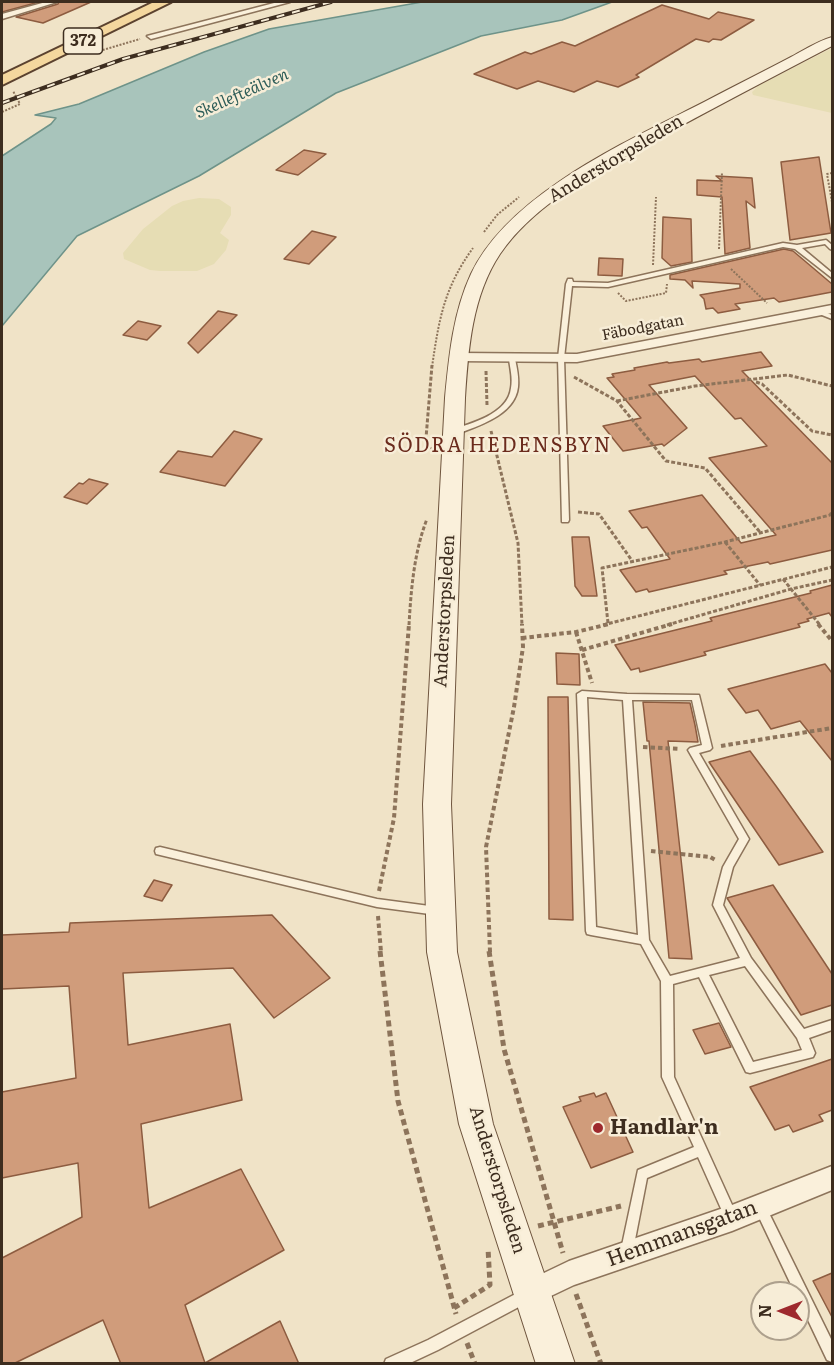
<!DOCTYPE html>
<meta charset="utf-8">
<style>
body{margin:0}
#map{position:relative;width:834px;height:1365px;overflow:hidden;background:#f0e3c7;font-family:Literata,serif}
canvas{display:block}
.frame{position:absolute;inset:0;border:3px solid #3d2d1f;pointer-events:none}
.north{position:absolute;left:750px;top:1281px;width:60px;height:60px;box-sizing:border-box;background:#f7edd7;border:2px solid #ada08d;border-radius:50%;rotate:270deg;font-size:16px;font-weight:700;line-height:24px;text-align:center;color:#3d2d1f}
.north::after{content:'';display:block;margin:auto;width:21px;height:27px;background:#9e292d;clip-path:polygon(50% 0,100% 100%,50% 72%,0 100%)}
</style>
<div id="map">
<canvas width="834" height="1365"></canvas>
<div class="frame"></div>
<div class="north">N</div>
</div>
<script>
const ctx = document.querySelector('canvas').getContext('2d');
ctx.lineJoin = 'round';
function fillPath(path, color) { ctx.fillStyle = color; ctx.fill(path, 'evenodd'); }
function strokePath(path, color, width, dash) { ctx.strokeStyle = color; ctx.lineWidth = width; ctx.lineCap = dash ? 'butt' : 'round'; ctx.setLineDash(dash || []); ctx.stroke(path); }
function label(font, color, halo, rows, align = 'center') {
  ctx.font = font + ' Literata,serif'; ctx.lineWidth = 5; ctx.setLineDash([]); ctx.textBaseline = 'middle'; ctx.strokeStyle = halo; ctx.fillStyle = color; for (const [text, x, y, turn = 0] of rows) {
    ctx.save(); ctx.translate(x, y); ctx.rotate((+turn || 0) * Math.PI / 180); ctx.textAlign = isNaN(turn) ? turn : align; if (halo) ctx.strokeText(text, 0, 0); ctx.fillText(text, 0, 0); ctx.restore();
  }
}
const farmland = new Path2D(`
 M832,48V113L753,95L752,92L758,86Z
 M199,198L219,199L231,207V215L220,233L229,240L226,250L214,264L197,271H160L150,270L124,259L123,253L143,229L172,206L183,201Z`);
const water = new Path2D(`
 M422,2H612L562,20L481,36L336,93L199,176L77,236L2,326V156L51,124L56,118L35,115L79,104L204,52L269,29Z`);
const building = new Path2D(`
 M2,2H39L2,12Z
 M59,2H91L43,23L16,17L58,4Z
 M662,5L709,19L718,12L754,20L721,40L713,39L709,42L696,39L636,75L639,77L618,87L597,81L574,92L538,81L517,89L474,74L525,52L531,54L562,42L575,46Z
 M304,150L326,154L298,175L276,170Z
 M819,157L831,233L790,240L781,162Z
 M716,176L752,178L755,208L746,201L750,248L725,254L722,197L697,195V180L722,181Z
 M663,217L691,219L692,262L671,266L662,258Z
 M312,231L336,237L309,264L284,259Z
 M784,249L793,251L832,284V292L779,302L774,298L735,304L740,309L718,313L713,308L706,309L704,299L700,295L740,288V284L692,281L693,288L685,280L670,279V275Z
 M599,258L623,259L622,276L598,275Z
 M218,311L237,315L198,353L188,343Z
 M138,321L161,326L147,340L123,335Z
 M761,352L772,366L742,371L832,463V550L770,564L768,562L724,571L727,574L649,592L647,589L636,592L620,570L670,559L647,527L642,528L629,511L702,495L741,543L776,535L709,458L767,446L741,418L735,419L695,376L649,385L687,428L664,446L662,444L623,451L603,426L641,418L607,378L614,377L612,374L635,370L634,368L667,362L669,363L699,359L702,362Z
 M234,431L262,439L225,486L160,472L178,451L212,457Z
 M89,479L108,484L87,504L64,497L79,483L83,484Z
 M572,537H589L597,596H582L575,586Z
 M832,585V617L829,613L807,619L809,621L798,624L800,627L704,652L706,655L640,672L639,668L631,670L615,645L712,621L710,618L811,593L810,591Z
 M556,653L579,654L580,685L557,684Z
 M825,664L832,673V761L800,721L771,729L758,710L746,713L728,689Z
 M548,697H568L573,920L549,919Z
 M643,702L690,703L695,725L698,742L668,741L692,959L669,958L649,741H647Z
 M750,751L776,786L823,852L779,865L709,762Z
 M154,880L172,885L162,901L144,896Z
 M773,885L832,974V1005L801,1015L727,898Z
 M272,915L330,978L274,1018L233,968L123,973L128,1045L230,1024L242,1100L141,1124L149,1208L241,1169L284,1250L185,1305L205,1363L280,1321L299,1364H121L103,1320L13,1364H2V1258L82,1217L78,1163L2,1178V1092L76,1078L69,986L2,989V935L69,932L70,923Z
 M719,1023L731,1047L705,1054L693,1030Z
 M832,1059V1110L819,1115L823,1121L793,1132L789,1125L775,1130L750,1087Z
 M594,1093L596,1097L606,1093L633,1152L591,1168L563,1107L581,1101L579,1097Z
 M832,1273V1317L813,1281Z`);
const pathFar3 = new Path2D(`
 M96,52L140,39
 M2,112L20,104L13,91
 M832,173L827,174L832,202
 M484,232L497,215L519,197
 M719,249L722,172
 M653,265L656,197
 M731,269L767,303
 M618,293L626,301L666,293L667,284
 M432,367C439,319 444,288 473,248`);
const pathFar2 = new Path2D(`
 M486,371L487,405
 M574,377L617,401L666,461L705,468L760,532
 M756,382L762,384L812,431L832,435
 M617,401L695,386L788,375L832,386
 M491,431L518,543L522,625
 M432,451L426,438L432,365
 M578,512L599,514L633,562
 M725,542L760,585
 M783,579L820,625
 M608,623L602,568L725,542L830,515L832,512
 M409,625C411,590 414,552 427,519
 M603,625L832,567
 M667,625L791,589L832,580`);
const pathFar1 = new Path2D(`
 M818,624L832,641
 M576,632L592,683
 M522,638L576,632L609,624
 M582,650L672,624
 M721,746L832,728
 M643,747L680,749
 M651,851L710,857L717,861
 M379,891L394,818L409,624
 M378,916L381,952
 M490,952L486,847L514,707L523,647L522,624`);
const path = new Path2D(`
 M380,951L398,1101L456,1314
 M489,951L504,1049L563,1253
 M538,1226L621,1206
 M576,1294L601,1364
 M454,1308L490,1285L488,1248
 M467,1343L475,1364`);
const service = new Path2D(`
 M826,240L832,245V250L830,249L825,244L802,248L832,273V278L795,249L783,247L608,287L572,286L564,358L569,520L568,522H562L558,358L566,284L568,279H572L573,282L608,283L783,243L797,245Z
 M819,310L832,315V319L817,313V311Z
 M512,357L515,359C517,368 519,378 518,387C515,415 478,426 457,434H451V430C472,423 508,414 511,388C513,378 510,368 509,359Z
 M582,691L627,694L699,695L712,748L710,750L699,753L749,839L733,867L723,905L751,958L804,1029L832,1020V1030L809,1038L815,1053L813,1057L750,1073L746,1072L699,977L673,984L674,1077L738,1218L737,1222L732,1224L727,1222L698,1157L647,1178L633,1250L632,1255L627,1256L622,1255L621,1250L638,1170L694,1147L662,1077L661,981L641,944L591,935L587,934L586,931L577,694ZM587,697L623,700L638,935L596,927ZM632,700H692L702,745L690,748L688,750L739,839L723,867L713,905L740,958L670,976L649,940ZM745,966L797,1038L802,1050L753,1062L709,975Z
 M160,847L377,899L437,907L441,908L442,911L441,914L437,915L377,907L156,854L155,851L156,848Z
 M761,1203L765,1205L832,1341V1362L827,1360L798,1299V1293H795L757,1213L755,1209L757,1205Z
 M525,1289L530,1291L532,1296L530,1301L438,1350L408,1364H384L386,1359L428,1340Z`);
const minor = new Path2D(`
 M46,2H57L2,19V14Z
 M278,2H290L151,39L147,36Z
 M832,305V313L577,362L458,361L451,357L458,353L577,354Z
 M832,1166V1190L732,1231L574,1285L532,1305L523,1301L519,1292L523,1283L569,1261L732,1205Z`);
const secondary = new Path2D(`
 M832,37V46C771,78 709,110 648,144C595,173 535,203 500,254C472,296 468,350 465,398L451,804L457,952L493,1124L575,1364H536L459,1124L427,952L423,804L445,398C449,356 453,313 471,274C509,193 630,140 706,101C734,86 763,72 791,57C804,50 818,41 832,37Z`);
const primary = new Path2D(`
 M154,2H171L2,85V75Z`);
const rail = new Path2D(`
 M2,103L123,59L331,2`);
const markers = [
 [598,1128,6,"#9e292d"]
];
const farStreetnames = [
 ["Fäbodgatan",643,328,-11]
];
const shields = [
 [83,41,39]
];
const shieldNames = [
 ["372",83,41]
];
const farWaternames = [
 ["Skellefteälven",242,94,-24]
];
const streetNames = [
 ["Anderstorpsleden",616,159,-31],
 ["Anderstorpsleden",445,611,-87],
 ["Anderstorpsleden",497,1180,73]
];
const neighbourhoodNames = [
 ["SÖDRA HEDENSBYN",498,446]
];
const nearPoinames = [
 ["Handlar'n",610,1128]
];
const nearStreetnames = [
 ["Hemmansgatan",682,1234,-20]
];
fillPath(farmland, '#e6ddb4');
fillPath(water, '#a8c4bb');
strokePath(water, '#6e9389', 1.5);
fillPath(building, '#d09c7b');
strokePath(building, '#8d5c40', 1.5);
strokePath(service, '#8d745b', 3);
strokePath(minor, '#8d745b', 3);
strokePath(secondary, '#6f553e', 2);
strokePath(primary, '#5b422f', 4);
strokePath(pathFar3, '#8d745b', 2, [2, 1.5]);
strokePath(pathFar2, '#8d745b', 3, [4, 2]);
strokePath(pathFar1, '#8d745b', 4, [4.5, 3]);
strokePath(path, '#8d745b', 5, [6, 4]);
fillPath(service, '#faf0db');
fillPath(minor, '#faf0db');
fillPath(secondary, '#faf0db');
fillPath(primary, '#f4d79e');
strokePath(rail, '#3d2d1f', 4);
strokePath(rail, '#f7edd7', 2, [8]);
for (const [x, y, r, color] of markers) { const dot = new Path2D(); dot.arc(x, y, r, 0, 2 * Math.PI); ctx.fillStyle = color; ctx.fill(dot); strokePath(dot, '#f7edd7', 2); }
label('15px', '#3d2d1f', '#f7edd7', farStreetnames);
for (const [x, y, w] of shields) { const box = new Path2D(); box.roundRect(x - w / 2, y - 13, w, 26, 4.5); ctx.fillStyle = '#f7edd7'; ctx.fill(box); strokePath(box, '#3d2d1f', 1.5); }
label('bold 16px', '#3d2d1f', null, shieldNames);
label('italic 16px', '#2e5d58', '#f7edd7', farWaternames);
label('18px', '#3d2d1f', '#f7edd7', streetNames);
ctx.letterSpacing = '1.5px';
label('20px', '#6b2b1d', '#f7edd7', neighbourhoodNames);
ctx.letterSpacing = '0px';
label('bold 21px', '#3d2d1f', '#f7edd7', nearPoinames, 'left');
label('21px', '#3d2d1f', '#f7edd7', nearStreetnames);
</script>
